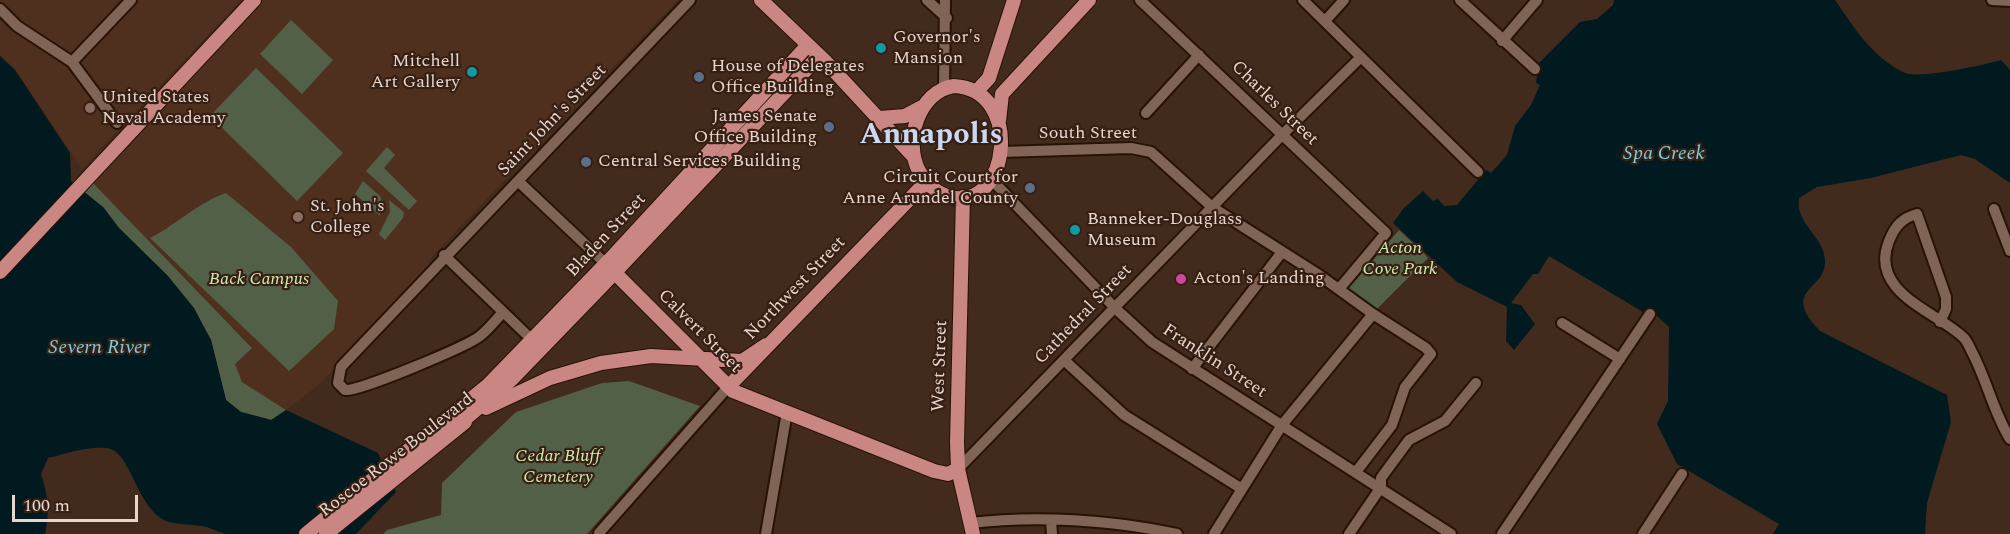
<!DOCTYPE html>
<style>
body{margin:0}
#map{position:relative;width:2010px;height:534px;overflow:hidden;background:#422a1c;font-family:Spectral,serif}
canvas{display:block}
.scale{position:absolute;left:12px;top:495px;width:126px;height:27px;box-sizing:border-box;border:3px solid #e6d6ce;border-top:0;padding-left:8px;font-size:18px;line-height:21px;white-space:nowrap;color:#e6d6ce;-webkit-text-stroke:4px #372013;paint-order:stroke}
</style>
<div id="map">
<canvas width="2010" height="534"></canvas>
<div class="scale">100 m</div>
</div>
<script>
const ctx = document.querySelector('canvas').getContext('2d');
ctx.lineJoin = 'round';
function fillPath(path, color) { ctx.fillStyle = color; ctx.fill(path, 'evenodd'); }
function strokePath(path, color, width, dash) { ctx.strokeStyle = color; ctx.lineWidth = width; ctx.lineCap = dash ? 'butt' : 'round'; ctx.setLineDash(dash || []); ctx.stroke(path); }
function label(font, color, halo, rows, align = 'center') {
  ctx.font = font + ' Spectral,serif'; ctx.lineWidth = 4.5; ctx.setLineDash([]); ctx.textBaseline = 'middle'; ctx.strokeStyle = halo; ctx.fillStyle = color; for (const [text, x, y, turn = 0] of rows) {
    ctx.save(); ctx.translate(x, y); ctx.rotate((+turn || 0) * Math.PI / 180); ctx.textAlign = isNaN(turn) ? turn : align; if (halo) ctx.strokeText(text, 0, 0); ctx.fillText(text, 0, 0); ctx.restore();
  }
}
const built = new Path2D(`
 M0,0H241L82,169L15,69L0,55Z
 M264,0H678L454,233L428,262L432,266L320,384L286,410L242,382L235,364L252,347L92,182Z`);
const green = new Path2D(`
 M291,20L333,60L302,94L260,54Z
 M256,68L343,153L297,201L210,116Z
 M387,147L395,155L384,168L417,201L409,210L366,171Z
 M363,181L381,197L380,216L355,194Z
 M92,182L252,348L235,364L242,382L286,410L272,420L241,412L226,400L211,340L168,276L119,228L103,207L83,193Z
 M226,193L291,247L338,301L334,329L289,371L150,238C176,225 197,203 226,193Z
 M389,200L404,212L403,218L385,240L379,234L390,212Z
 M1399,230L1414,244L1418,242L1424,247L1421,250L1428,258L1377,309L1348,289Z
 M629,381L700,406L587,534H383L387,530L441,515L442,483L516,412L602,383Z`);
const water = new Path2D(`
 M1614,0H1835C1854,28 1873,58 1905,73C1920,79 1984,65 2001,60L2010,70V183L1975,159L1961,155L1871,178L1817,187L1799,198C1795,224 1824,236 1825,260C1827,291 1779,288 1820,331L1947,395L1951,422L1927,503L1925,534H1773L1779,524L1677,464L1657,424L1668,401L1669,327L1648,308L1643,312L1549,256L1538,274H1533L1511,303L1521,305L1535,324L1514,350L1506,341L1507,307L1457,282L1393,223L1404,208L1423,191L1433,201L1438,199L1444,206L1457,205L1486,170L1491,173L1507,155L1515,126L1531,105L1540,85L1536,83L1539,63L1580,22L1597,19L1613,5Z
 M0,56L15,70L70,153L71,181L103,207L119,228L168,276L194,308L211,340L226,400L241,412L271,420L286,410L378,453L396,492L356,534C314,534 269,534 227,534C219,533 210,527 201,526C191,524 180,525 169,522C136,511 132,451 107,448C88,446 67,453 48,458L41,474C48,495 50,512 45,534H0Z`);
const minor = new Path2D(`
 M927,0L947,18
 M1140,0L1386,233L1339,289
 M1303,0L1478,172
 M1460,0L1535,69
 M1992,0L2010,1
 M0,9L17,26L72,62L117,123
 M1325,21L1344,0
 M1502,41L1537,0
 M72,62L131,0
 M944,88L945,0
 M1146,113L1199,55
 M1001,152L1131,148L1151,152L1212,207L1319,275L1373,314L1426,348L1431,354L1405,387L1392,425L1356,472
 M991,179L1115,308L1152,342L1451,534
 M518,181L606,264
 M1994,209L2010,251
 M444,255L526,334
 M503,312C496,320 489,329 480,336C468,346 358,392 345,390L338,383L341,367L690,0
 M1940,322L1946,309V297L1917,214C1902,218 1895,226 1889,241C1868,293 1938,312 1964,338C1968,342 1970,349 1973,354C1987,381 1994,413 2010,439
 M1562,323L1620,359
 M1064,360L1124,415L1242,489
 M1192,369L1282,252
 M958,469L1282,135L1361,57
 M1051,521L1052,534
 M970,523C1036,515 1113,520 1177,534
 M599,533L729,386
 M766,534L787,412
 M1214,534L1282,425L1373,314
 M1349,534L1381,487V478L1409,440L1445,421L1476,383
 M1502,534L1650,314
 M1643,534L1682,474`);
const major = new Path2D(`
 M761,0L825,61L914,157
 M954,86C1024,89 1010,212 950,197C936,193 925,183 919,171C903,141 919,91 954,86Z
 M977,91L989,78L1014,0
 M880,118L905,116L922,107
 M999,121L1002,94L1089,0
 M963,197L957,442L958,469L973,534
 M609,267L733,391L934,471L948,474L958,469
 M0,272L254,0
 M729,386L926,182
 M486,408L550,378L601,363L651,356L742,361L766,345
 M457,426L512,379L601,287L819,56
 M306,534L487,386L615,254L808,45
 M326,534L465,422`);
const markers = [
 [881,48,6,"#0f9aa8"],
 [472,72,6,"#0f9aa8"],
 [699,77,6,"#5c6f8a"],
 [90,108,6,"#8d6e63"],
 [829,127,6,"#5c6f8a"],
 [586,162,6,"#5c6f8a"],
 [1030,188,6,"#5c6f8a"],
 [298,217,6,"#8d6e63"],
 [1075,230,6,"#0f9aa8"],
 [1181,279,6,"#d1479c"]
];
const poiNames = [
 ["Governor's",893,38],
 ["Mansion",893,59],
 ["Mitchell",460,62,"right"],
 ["Art Gallery",460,83,"right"],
 ["House of Delegates",711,67],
 ["Office Building",711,88],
 ["United States",102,98],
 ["Naval Academy",102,119],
 ["James Senate",817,117,"right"],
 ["Office Building",817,138,"right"],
 ["Central Services Building",598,162],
 ["Circuit Court for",1018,178,"right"],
 ["Anne Arundel County",1018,199,"right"],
 ["St. John's",310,207],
 ["College",310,228],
 ["Banneker-Douglass",1087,220],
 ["Museum",1087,241],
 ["Acton's Landing",1193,279]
];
const streetNames = [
 ["Charles Street",1274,104,44],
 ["Saint John's Street",553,121,-46],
 ["South Street",1088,134],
 ["Bladen Street",607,236,-47],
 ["Northwest Street",796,289,-46],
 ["Cathedral Street",1084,315,-46],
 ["Calvert Street",699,332,45],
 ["Franklin Street",1214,362,33],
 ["West Street",941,366,-88],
 ["Roscoe Rowe Boulevard",397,456,-38]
];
const parkNames = [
 ["Acton",1400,249],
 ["Cove Park",1400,270],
 ["Back Campus",259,280],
 ["Cedar Bluff",558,457],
 ["Cemetery",558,478]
];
const waterNames = [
 ["Spa Creek",1664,155],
 ["Severn River",99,349]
];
const townNames = [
 ["Annapolis",931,137]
];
fillPath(built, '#4f301f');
fillPath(green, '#536048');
fillPath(water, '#001a20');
strokePath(minor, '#281205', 14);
strokePath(major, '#281205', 16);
strokePath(minor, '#806455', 10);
strokePath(major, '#ca8683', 14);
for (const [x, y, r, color] of markers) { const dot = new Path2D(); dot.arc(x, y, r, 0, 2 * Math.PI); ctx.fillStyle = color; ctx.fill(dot); strokePath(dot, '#372013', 2); }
label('18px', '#e6d6ce', '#372013', poiNames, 'left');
label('18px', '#e6d6ce', '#372013', streetNames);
label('italic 18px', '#cdeeb0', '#372013', parkNames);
label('italic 20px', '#78cee2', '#372013', waterNames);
label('bold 30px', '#c9d9f3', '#372013', townNames);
</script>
